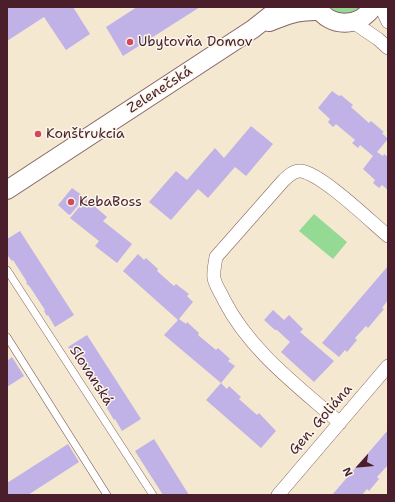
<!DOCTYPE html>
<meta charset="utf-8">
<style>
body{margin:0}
#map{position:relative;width:395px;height:502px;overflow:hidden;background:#f5e8d0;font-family:"Shantell Sans",sans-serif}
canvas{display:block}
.frame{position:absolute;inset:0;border:8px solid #4a1f2b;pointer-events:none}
.north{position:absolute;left:339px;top:446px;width:40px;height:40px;-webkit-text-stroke:3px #fbf7ec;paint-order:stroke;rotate:243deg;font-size:11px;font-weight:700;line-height:16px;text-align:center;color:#4a1f2b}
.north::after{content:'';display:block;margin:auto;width:14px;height:18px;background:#4a1f2b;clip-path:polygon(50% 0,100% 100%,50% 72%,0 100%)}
</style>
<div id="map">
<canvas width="395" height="502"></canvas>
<div class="frame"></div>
<div class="north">N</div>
</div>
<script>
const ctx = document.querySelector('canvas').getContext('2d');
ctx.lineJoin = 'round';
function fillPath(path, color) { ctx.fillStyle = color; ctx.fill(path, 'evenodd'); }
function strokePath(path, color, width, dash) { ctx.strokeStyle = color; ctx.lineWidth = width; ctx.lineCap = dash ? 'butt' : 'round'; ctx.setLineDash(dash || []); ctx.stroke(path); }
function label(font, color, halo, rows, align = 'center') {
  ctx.font = font + ' "Shantell Sans",sans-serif'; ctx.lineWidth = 3; ctx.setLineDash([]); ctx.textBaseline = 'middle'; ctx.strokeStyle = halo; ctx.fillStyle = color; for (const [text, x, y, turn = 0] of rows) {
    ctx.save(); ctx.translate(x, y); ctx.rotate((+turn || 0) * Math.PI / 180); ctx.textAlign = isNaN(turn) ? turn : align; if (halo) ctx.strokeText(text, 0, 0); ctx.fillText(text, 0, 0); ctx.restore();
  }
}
const green = new Path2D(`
 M330,7H361C352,15 339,16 330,7Z
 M314,214L347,242L333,259L299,231Z`);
const building = new Path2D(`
 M7,7H73L90,34L66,50L44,17L7,41Z
 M137,7H200L123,56L106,27Z
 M332,91L339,96L341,95L353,105L351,107L369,123L371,121L384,132L382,133L388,139L377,152L383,156L384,154L388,157V190L382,185L379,188L373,183L375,180L363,169L373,156L360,145L358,148L352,143L355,140L336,124L333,127L328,122L330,119L318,108Z
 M251,126L273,144L246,176L235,167L208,198L198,189L171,220L149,202L176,171L187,180L215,148L224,158Z
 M72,188L83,196L84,198L71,214L69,215L58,205Z
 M86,199L107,217L103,221L132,244L117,263L95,246L99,241L70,218Z
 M20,231L74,315L55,327L48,315L47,316L44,311L45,310L30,287L26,283L27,282L13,260L12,261L8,256L7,239Z
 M138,254L144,260L146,258L158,269L157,271L174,286L176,284L189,294L187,296L193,302L179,319L186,324L187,322L199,333L198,335L216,350L218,348L230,359L228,361L235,366L221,383L227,389L229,386L241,397L239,399L257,415L259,413L276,431L261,448L206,400L221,383L164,335L178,320L123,271Z
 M388,266V300L382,308L384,309L368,328L366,326L355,338L357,340L347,352L345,350L339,357L322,343Z
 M273,310L284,320L289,315L303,329L300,332L334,361L314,382L281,352L290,342L277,330H275L264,320Z
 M87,335L141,419L122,431L115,419L114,420L97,391L96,392L79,364L75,360L76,359L68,347Z
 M12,357L24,376L7,387V361Z
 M388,430V465L377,477L379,479L369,491L367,489L362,495H332Z
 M154,439L189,495H163L135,451Z
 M68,444L79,462L28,495H7V483Z`);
const lane = new Path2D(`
 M7,270L153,495
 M7,337L107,495`);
const street = new Path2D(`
 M381,7L388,22
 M353,22L378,39L388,48
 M340,423C298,386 250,351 224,300C221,293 215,285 214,278C213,271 215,264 216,257L283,181C288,176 294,170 301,171C322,174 370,221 388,236
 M278,495L388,366`);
const secondary = new Path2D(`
 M317,7C330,28 359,28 373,7
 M269,22C288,15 298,10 320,11
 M7,190L253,29L281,7`);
const markers = [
 [130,42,4,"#d1495b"],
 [38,134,4,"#d1495b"],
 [71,202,4,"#d1495b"]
];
const poiNames = [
 ["Ubytovňa Domov",138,42],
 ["Konštrukcia",46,134],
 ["KebaBoss",79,202]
];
const streetNames = [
 ["Zelenečská",160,90,-33],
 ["Slovanská",91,376,57],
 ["Gen. Goliána",321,420,-49]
];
fillPath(green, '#94da94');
fillPath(building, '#c0b1e6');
strokePath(lane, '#866565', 8);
strokePath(street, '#866565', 14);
strokePath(secondary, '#866565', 20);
strokePath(lane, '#fff', 7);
strokePath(street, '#fff', 13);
strokePath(secondary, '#fff', 18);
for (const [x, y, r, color] of markers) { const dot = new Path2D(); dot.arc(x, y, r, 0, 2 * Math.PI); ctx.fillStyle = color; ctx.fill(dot); strokePath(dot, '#fbf7ec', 1.5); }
label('14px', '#4a1f2b', '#fbf7ec', poiNames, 'left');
label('14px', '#4a1f2b', '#fbf7ec', streetNames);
</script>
